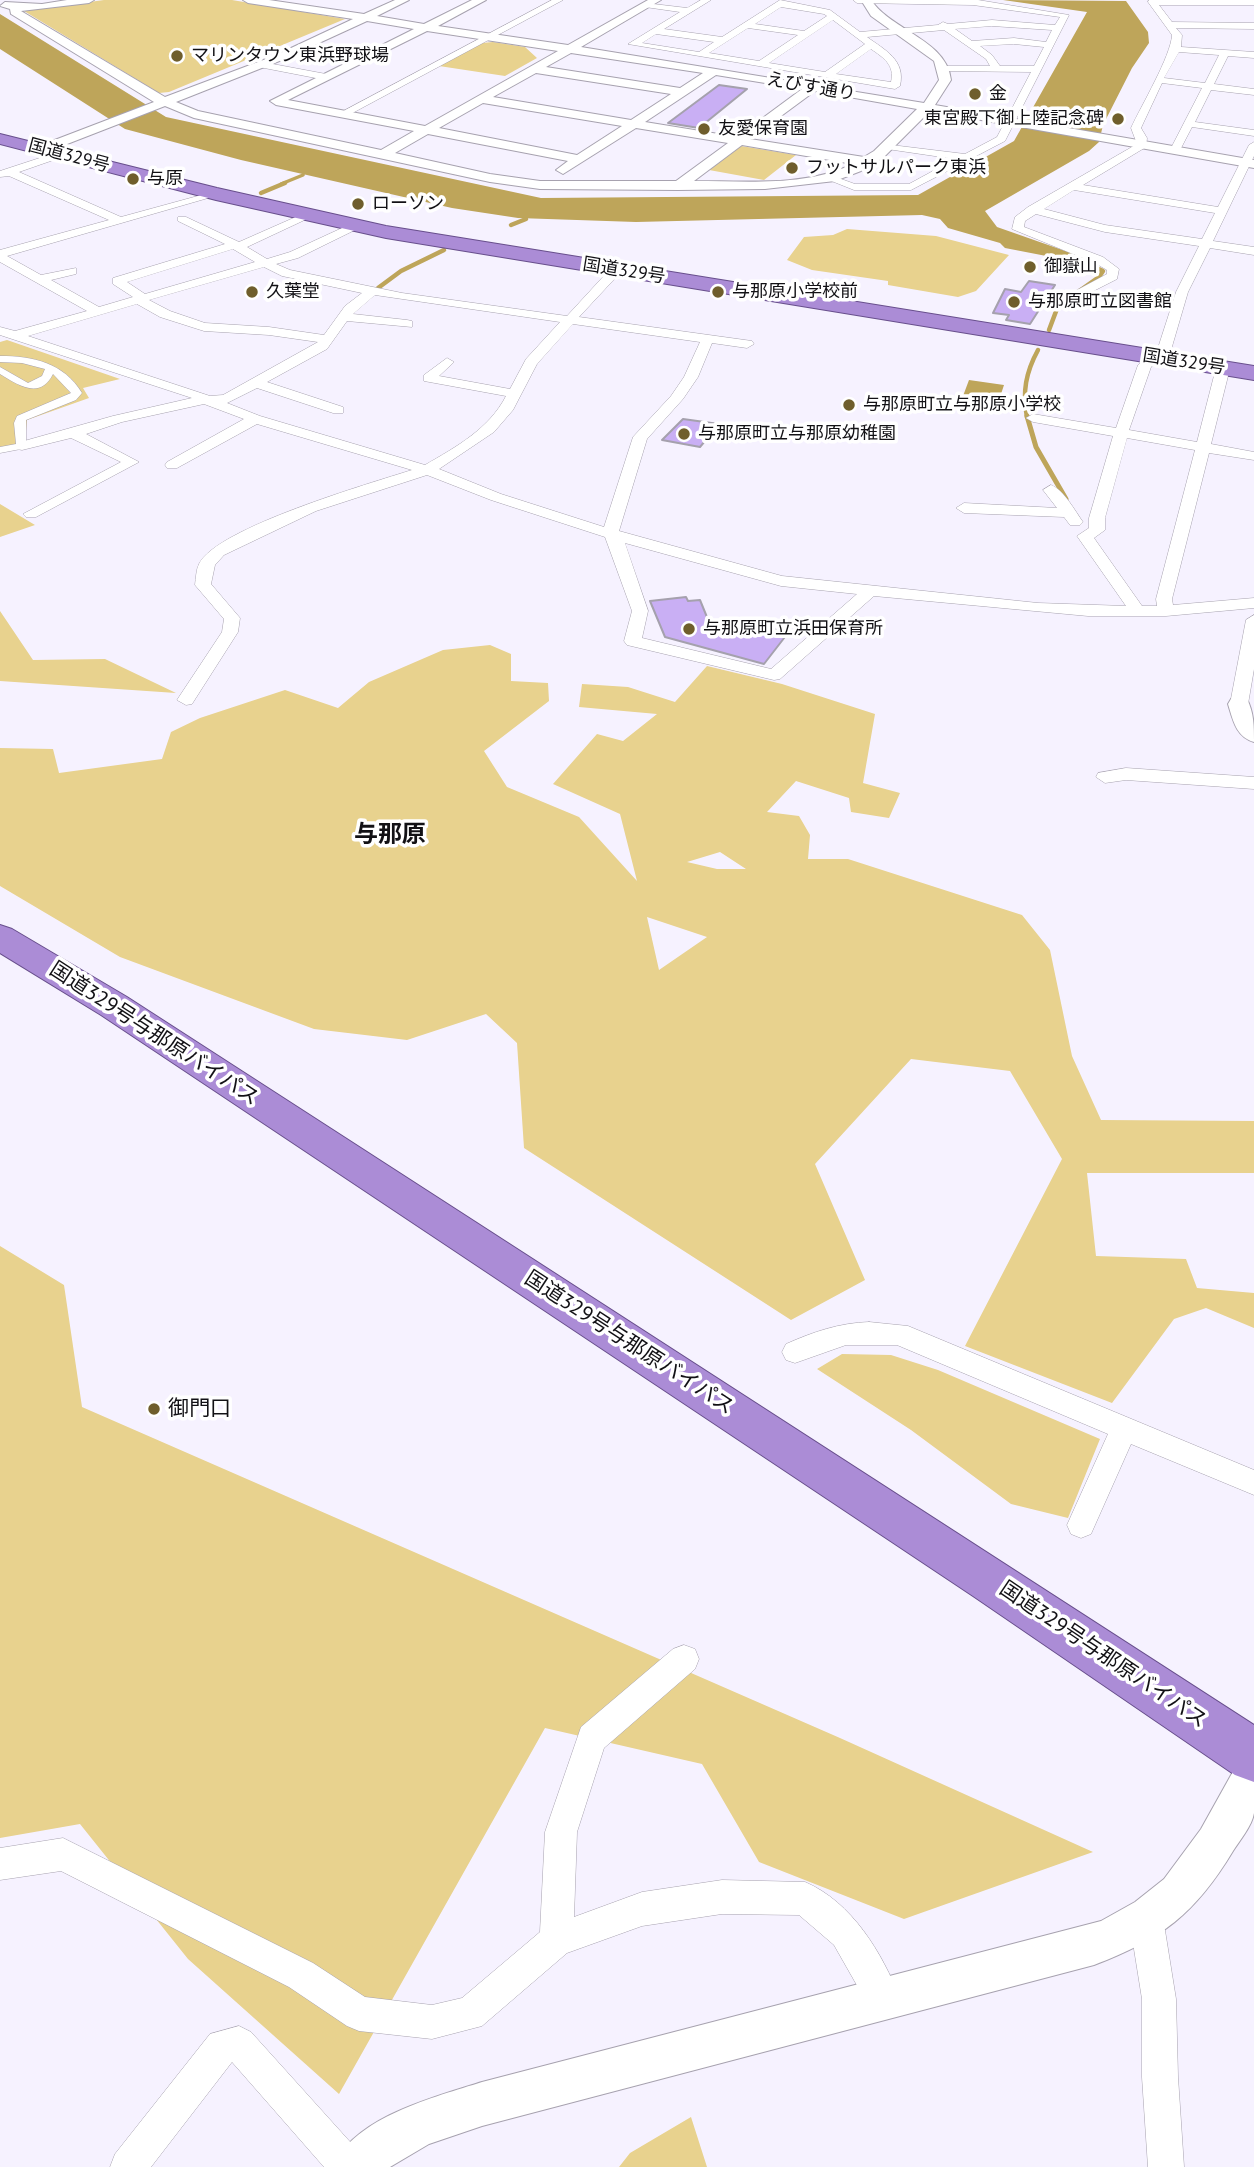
<!DOCTYPE html>
<meta charset="utf-8">
<style>
body{margin:0}
canvas{display:block;background:#f6f2ff}
</style>
<canvas width="1254" height="2167"></canvas>
<script>
const ctx = document.querySelector('canvas').getContext('2d');
ctx.lineJoin = 'round';
function fillPath(path, color) { ctx.fillStyle = color; ctx.fill(path, 'evenodd'); }
function strokePath(path, color, width, dash) { ctx.strokeStyle = color; ctx.lineWidth = width; ctx.lineCap = dash ? 'butt' : 'round'; ctx.setLineDash(dash || []); ctx.stroke(path); }
function label(font, color, halo, rows, align = 'center') {
  ctx.font = font + ' "PT Sans","Noto Sans JP",sans-serif'; ctx.lineWidth = 7; ctx.setLineDash([]); ctx.textBaseline = 'middle'; ctx.strokeStyle = halo; ctx.fillStyle = color; for (const [text, x, y, turn = 0] of rows) {
    ctx.save(); ctx.translate(x, y); ctx.rotate((+turn || 0) * Math.PI / 180); ctx.textAlign = isNaN(turn) ? turn : align; if (halo) ctx.strokeText(text, 0, 0); ctx.fillText(text, 0, 0); ctx.restore();
  }
}
const green = new Path2D(`
 M104,0H232L345,19L169,92L159,93L24,11Z
 M493,42L525,47L537,58L505,76L439,66L482,43Z
 M741,146L796,155L764,180L709,170Z
 M847,229L936,236L1009,255L976,291L958,297L888,285V281L812,270L787,260L804,237L833,235Z
 M7,340L120,379L83,388L89,398L27,420L25,442L0,452V342Z
 M0,504L35,525L0,537Z
 M0,611L33,660L105,659L176,693L0,681Z
 M490,645L511,654V681L548,683L549,701L484,751L507,787L579,817L637,881L620,814L553,784L597,734L623,741L657,714L579,707L582,684L628,687L675,702L707,666L782,684L875,714L863,783L900,793L889,818L851,812L849,798L796,781L767,812L799,816L810,835L808,859H848L1022,915L1050,950L1072,1056L1101,1120L1254,1121V1173H1087L1096,1256L1186,1259L1197,1288L1254,1293V1328L1206,1308L1174,1319L1112,1403L965,1346L1062,1159L1010,1071L911,1059L815,1164L865,1280L791,1320L524,1148L517,1043L486,1014L407,1040L314,1029L120,957L0,886V748L53,749L59,773L162,759L171,732L200,718L285,690L338,708L369,682L443,650ZM720,852L746,869H717L687,862ZM647,917L707,937L659,970Z
 M0,1246L64,1285L82,1407L840,1738L1093,1852L904,1919L759,1862L702,1764L545,1728L339,2094L188,1959L80,1824L0,1838Z
 M842,1354L891,1355L938,1370L1100,1439L1068,1518L1011,1504L911,1430L817,1369Z
 M691,2117L707,2167H619L630,2153Z`);
const water = new Path2D(`
 M1003,0L1126,1L1148,32L1149,43L1132,68L1103,125L1099,142L1089,151L985,211L997,227L1091,260L1079,266L1067,260L1005,248L1000,243L948,228L940,219L922,215L636,222L518,218L452,208L241,160L125,129L0,49V14L166,117L541,198L918,195L1014,141L1087,12Z
 M969,380L1004,385L996,409L960,404Z`);
const streamFar2 = new Path2D(`
 M281,184L303,175`);
const streamFar1 = new Path2D(`
 M261,193L285,183
 M511,225L526,219
 M378,288L401,271L444,250
 M1049,330L1058,306L1099,277L1103,271L1086,263
 M1027,417C1022,392 1026,372 1038,350`);
const stream = new Path2D(`
 M1027,416L1036,447L1066,499`);
const building = new Path2D(`
 M719,85L747,89L699,128L668,123Z
 M1029,281L1055,285L1030,324L1006,320L1009,315L993,313L1005,289L1021,292Z
 M683,419L719,424L700,447L662,440Z
 M686,597L688,601L700,600L711,627L744,636L754,624L788,633L764,664L665,637L650,601Z`);
const pedestrian = new Path2D(`
 M0,356C33,356 64,363 82,393L76,400L26,420V448L0,453V447L16,444L14,423L17,416L71,393L53,374C40,400 18,385 0,374V367L28,383L42,376L45,369L22,363L0,362Z`);
const minor = new Path2D(`
 M552,0H563L345,117L336,115Z
 M701,0H711L664,29L722,37L780,0L830,10L860,32L938,25L943,22L948,24L992,20L1055,25L1060,17L973,5L857,3L853,0H978L1069,15L1005,141L911,190H854L824,178L830,175L855,184H909L955,159L887,149L883,148V144L965,154L997,137L1031,72L941,71L939,69L944,66H990L986,59L944,30L867,37C885,50 906,60 900,86L895,89L628,44L680,12L645,7V3L687,8ZM781,7L824,14L827,16L804,31L755,24ZM833,20L865,44L825,72L769,63ZM992,26L1052,30L1046,42L1014,38L972,41L955,29ZM748,28L798,35L759,61L709,53ZM656,34L714,42L699,52L642,43ZM1014,44L1044,47L1034,66H1000L992,55L980,46ZM871,49C884,58 895,65 891,82L836,74Z
 M1149,0H1254V5H1159L1172,22L1254,23V29L1176,28L1182,35L1181,47L1254,52V58L1228,56L1214,84L1254,89V95L1211,90L1195,122L1254,130V136L1192,127L1179,152H1171L1170,150L1202,88L1162,83L1141,128L1147,138L1146,147L1083,185L1218,207L1249,145L1254,142V156L1213,241L1254,247V255L1210,248L1188,292L1171,350L1151,367L1129,430L1197,442L1216,368L1223,364L1228,365L1230,368L1211,444L1254,452V460L1209,453L1172,599L1173,605L1254,598V608L1166,616H1088L874,596L780,679L774,680L627,645L624,641L632,611L605,537L491,500L427,475L316,511L224,555L215,565L211,584L240,618L238,632L192,704L186,705L177,700L222,632L224,619L195,585C196,578 196,570 199,564C216,528 371,483 412,470L257,424L177,468H167L165,465L167,462L244,419L204,404L122,422L86,434L139,462L36,517H26L23,514L121,462L71,438L22,450L17,449L15,446L17,443L113,416L192,398L0,335V327L15,331L87,311L0,262V250L109,220L9,176L0,177V171L61,151L66,154L65,156L19,172L121,217L216,191L222,194L7,256L41,275L76,268V274L51,280L99,307L133,297L113,284V278L225,244L178,221V217H186L239,242L307,212L311,213V217L247,247L267,259L290,252L355,222L359,224V228L298,258L276,264L290,270L402,293L567,316L612,267H620V273L579,317L752,341L754,344L747,348L712,343L698,377L683,399L647,439L619,531L782,576L1038,603L1126,606L1077,536L1089,528V518L1113,436L1033,422L1026,418L1033,414L1116,428L1138,365L1158,348L1176,292L1199,246L1105,232L1036,214L1025,221L1024,227L1103,257L1119,269L1117,279L1070,303L1066,302V296L1107,274V270L1095,263L1012,229L1015,217L1028,207L1137,144L1131,128C1141,106 1171,56 1172,35L1148,2ZM1179,52L1219,55L1205,83L1164,78ZM1074,190L1215,213L1202,239L1105,225L1044,209ZM233,249L255,262L145,294L127,282ZM264,267L282,276L362,293L345,306L324,335L269,327L205,323L170,311L149,300ZM375,295L560,322L526,359L510,389L439,376L454,362L447,358L424,375V381L506,396C489,429 456,447 425,465L260,416L227,403L257,388L333,413H343V407L267,382L327,349L347,321L412,327V321L407,320L353,314ZM137,304L160,317L204,331L269,335L318,342L223,395L210,396L28,336ZM573,324L700,342L684,377L671,396L633,437L604,527L501,494L439,469L494,432L513,410L537,364ZM1127,438L1195,450L1156,599L1157,606H1142L1094,538L1105,530V518ZM625,543L781,586L857,594L771,669L642,638L648,611Z
 M262,62L326,74L331,77L326,80L259,67V63Z
 M1051,485C1064,490 1075,511 1083,522L1080,525H1070L1064,517L964,513L956,508L964,503L1057,508L1043,490Z
 M1254,615V669L1248,704L1239,709L1230,704L1246,620Z
 M1126,768L1254,777V789L1126,780L1105,783L1096,777L1098,773Z
 M869,1322L908,1326L1254,1470V1495L1131,1444L1091,1534L1081,1538L1071,1534L1067,1525L1108,1434L897,1345H846L795,1363L786,1360L782,1352L786,1344C813,1332 839,1323 869,1322Z
 M684,1645L695,1649L699,1659L695,1669L604,1748L577,1832L574,1917L642,1892L722,1880L805,1882C852,1902 882,1953 900,1998L895,2010L883,2015L871,2010L834,1945L799,1915L722,1914L642,1926L567,1953L482,2026L432,2039L359,2031L347,2026L289,1987L61,1871L0,1880V1848L63,1838L313,1963L365,1997L432,2005L462,1998L540,1932L545,1832L581,1727L673,1649Z
 M1146,1901L1158,1906L1163,1918L1176,1999L1178,2077L1184,2167H1148L1142,2077V1999L1129,1918L1134,1906Z
 M239,2026L251,2032L361,2154L366,2167H324L232,2062L151,2167H110L115,2154L210,2034Z`);
const tertiary = new Path2D(`
 M67,0H94L89,3L21,11L165,97L274,56L353,19L248,3L243,0H269L364,14L395,0H409L377,16L424,24L472,0H486L438,26L568,45L648,0H661L581,47L924,103L939,80L934,61L871,16L861,0H871C892,31 947,40 951,80L935,105L1254,160V168L930,111L884,157L861,171L835,181L765,189L678,190L540,189L490,182L194,118L165,106L44,153L39,152V146L154,102L11,14L10,9L0,6L5,2L42,4ZM367,21L414,29L270,101L276,105L414,131L381,150L198,111L176,102L282,60ZM427,31L558,51L425,126L288,100ZM571,53L703,73L680,88L546,67ZM536,73L671,94L631,120L493,97ZM716,75L802,89L737,137L645,122ZM815,91L917,109L874,151L864,157L750,139ZM483,103L622,126L577,155L439,128ZM636,128L728,143L676,181H540L490,174L395,153L428,134L568,161L556,170L563,174ZM742,145L853,164C806,187 745,181 694,181Z
 M1239,697L1247,699C1254,713 1254,726 1254,742C1236,737 1233,720 1228,704L1231,699Z
 M1254,1754C1254,1772 1254,1795 1254,1813C1252,1826 1240,1840 1233,1851C1195,1914 1162,1939 1094,1965L482,2126L429,2144L390,2167H333C354,2117 435,2097 482,2082L1101,1921L1135,1902L1164,1879L1201,1829L1240,1759Z`);
const trunk = new Path2D(`
 M0,134L217,188L386,226L1254,366V380L386,238L216,200L0,144Z
 M0,925L12,929L127,997L1254,1725V1782L1235,1775L973,1596L101,1015L0,953Z`);
const markers = [
 [177,56,7,"#6f5e2c"],
 [975,94,7,"#6f5e2c"],
 [1118,119,7,"#6f5e2c"],
 [704,129,7,"#6f5e2c"],
 [792,168,7,"#6f5e2c"],
 [133,179,7,"#6f5e2c"],
 [358,204,7,"#6f5e2c"],
 [1030,267,7,"#6f5e2c"],
 [252,292,7,"#6f5e2c"],
 [718,292,7,"#6f5e2c"],
 [1014,302,7,"#6f5e2c"],
 [849,405,7,"#6f5e2c"],
 [684,434,7,"#6f5e2c"],
 [689,629,7,"#6f5e2c"],
 [154,1409,7,"#6f5e2c"]
];
const farPoinames = [
 ["マリンタウン東浜野球場",191,56],
 ["金",989,94],
 ["東宮殿下御上陸記念碑",1104,119,"right"],
 ["友愛保育園",718,129],
 ["フットサルパーク東浜",806,168],
 ["与原",147,179],
 ["ローソン",372,204],
 ["御嶽山",1044,267],
 ["久葉堂",266,292],
 ["与那原小学校前",732,292],
 ["与那原町立図書館",1028,302],
 ["与那原町立与那原小学校",863,405],
 ["与那原町立与那原幼稚園",698,434],
 ["与那原町立浜田保育所",703,629]
];
const farStreetnames = [
 ["えびす通り",811,87,10],
 ["国道329号",69,156,15],
 ["国道329号",624,271,9],
 ["国道329号",1184,362,9]
];
const streetNames = [
 ["国道329号与那原バイパス",154,1034,33],
 ["国道329号与那原バイパス",629,1343,33],
 ["国道329号与那原バイパス",1103,1655,34]
];
const poiNames = [
 ["御門口",168,1409]
];
const quarterNames = [
 ["与那原",390,835]
];
fillPath(green, '#e8d28e');
fillPath(water, '#bea55a');
strokePath(streamFar2, '#bea55a', 3.5);
strokePath(streamFar1, '#bea55a', 4.5);
strokePath(stream, '#bea55a', 5);
fillPath(building, '#c9aff4');
strokePath(building, '#a5a1ad', 2);
strokePath(pedestrian, '#a7a2af', 1);
strokePath(minor, '#a7a2af', 1);
strokePath(tertiary, '#a7a2af', 2);
strokePath(trunk, '#684f8c', 2);
fillPath(pedestrian, '#fff');
fillPath(minor, '#fff');
fillPath(tertiary, '#fff');
fillPath(trunk, '#ab8cd6');
for (const [x, y, r, color] of markers) { const dot = new Path2D(); dot.arc(x, y, r, 0, 2 * Math.PI); ctx.fillStyle = color; ctx.fill(dot); strokePath(dot, '#fff', 2.5); }
label('18px', '#121115', '#fff', farPoinames, 'left');
label('18px', '#121115', '#fff', farStreetnames);
label('21px', '#121115', '#fff', streetNames);
label('21px', '#121115', '#fff', poiNames, 'left');
label('bold 24px', '#121115', '#fff', quarterNames);
</script>
